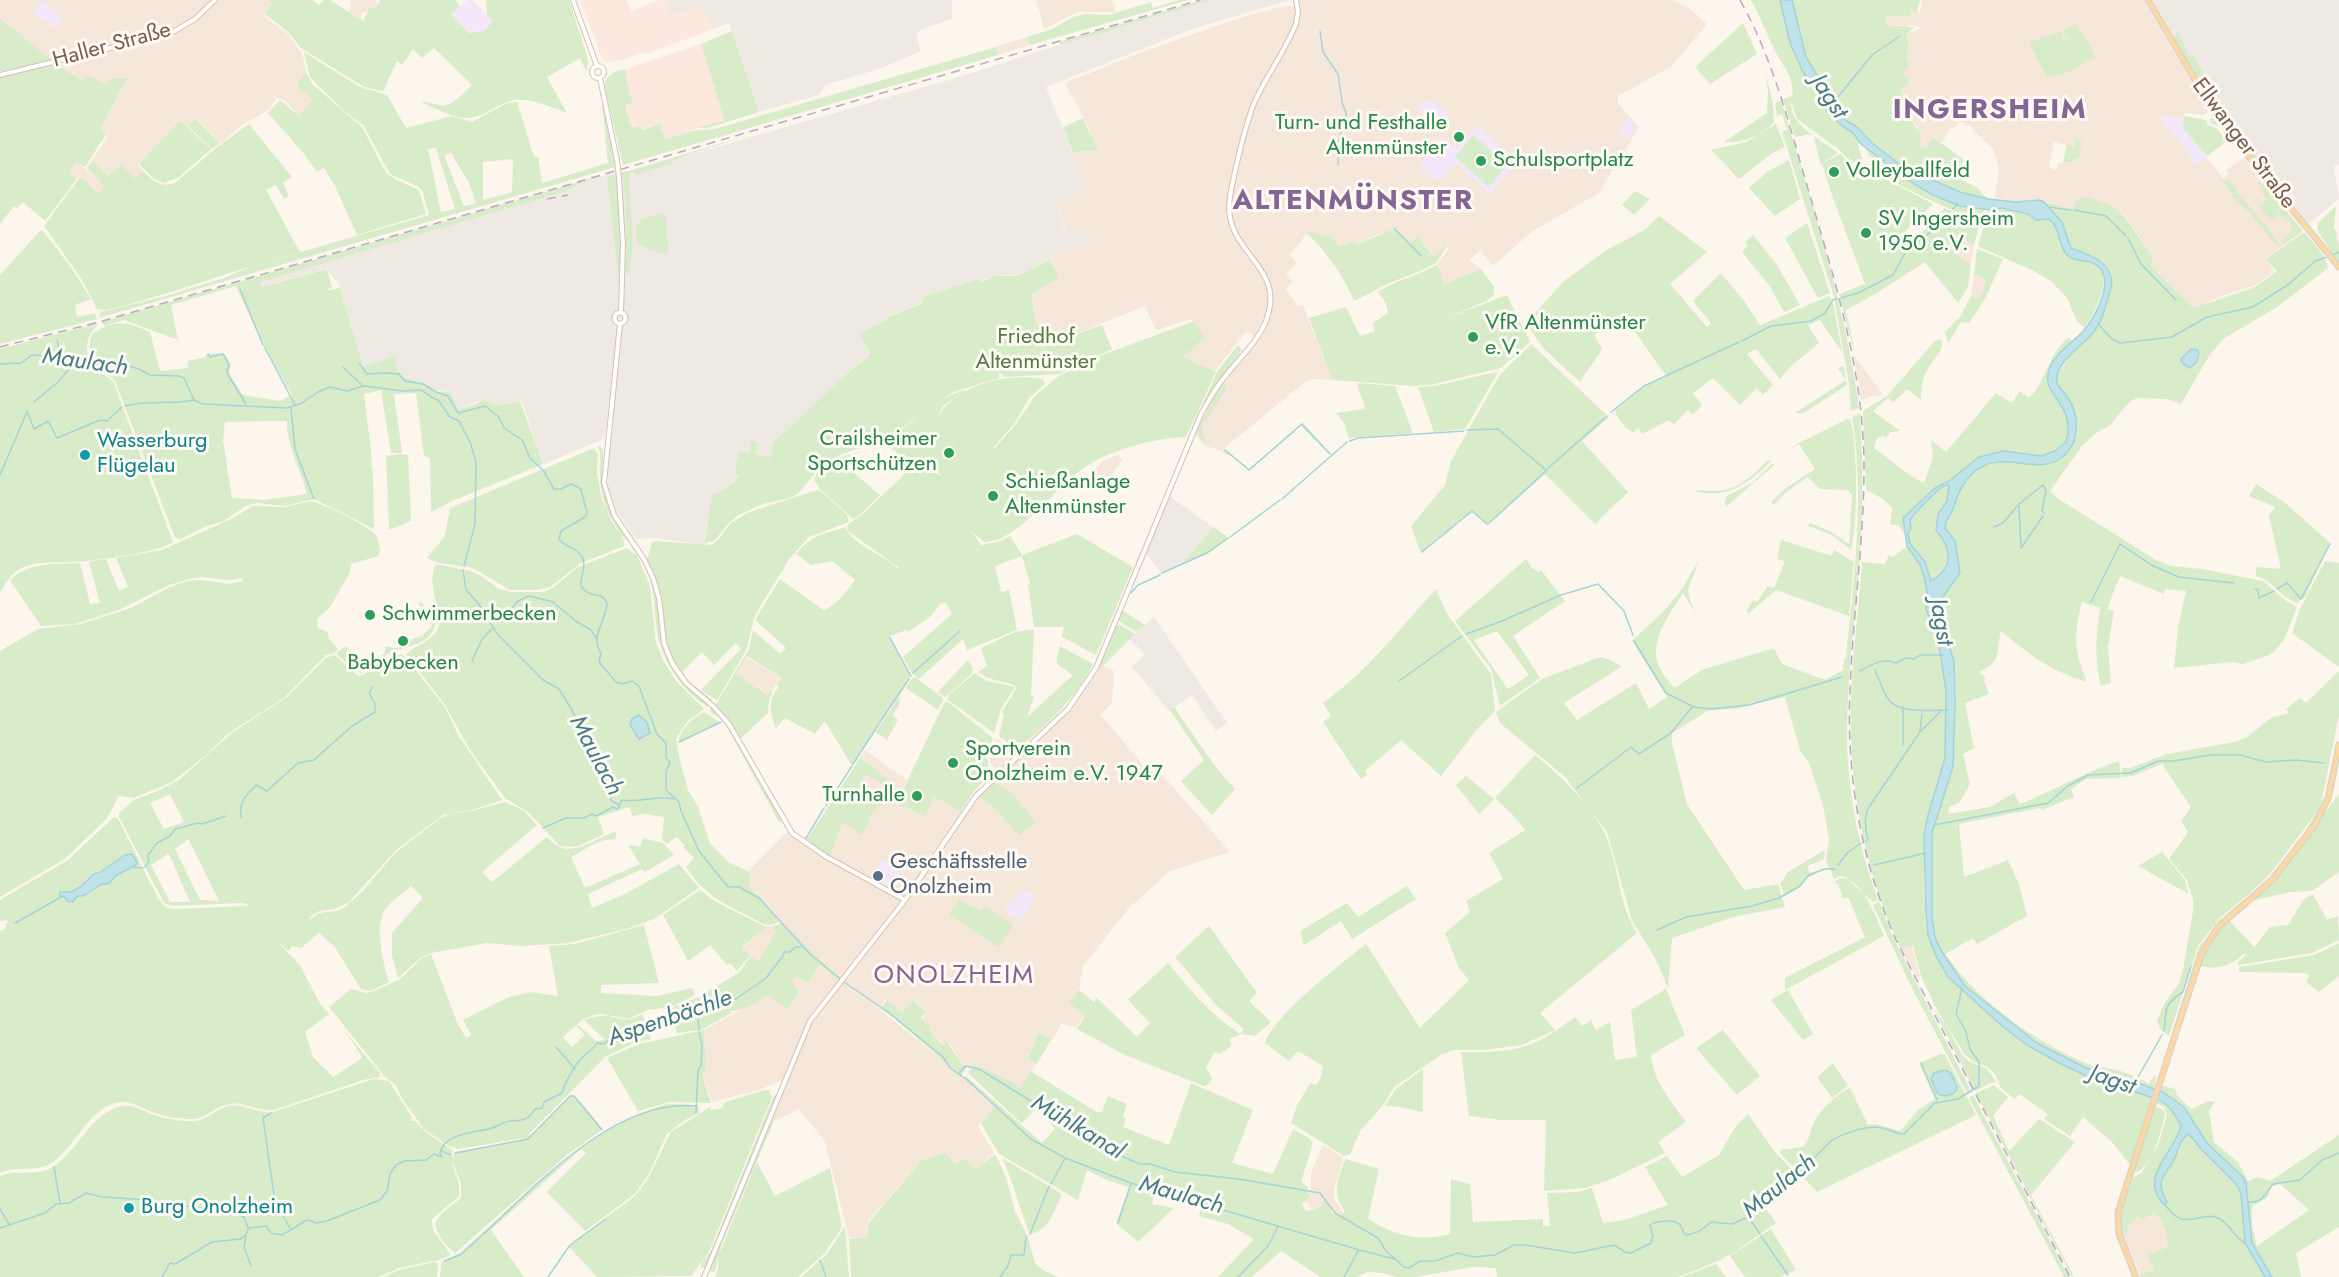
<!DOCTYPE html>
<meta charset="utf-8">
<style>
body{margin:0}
canvas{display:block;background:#fdf6ec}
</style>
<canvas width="2339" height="1277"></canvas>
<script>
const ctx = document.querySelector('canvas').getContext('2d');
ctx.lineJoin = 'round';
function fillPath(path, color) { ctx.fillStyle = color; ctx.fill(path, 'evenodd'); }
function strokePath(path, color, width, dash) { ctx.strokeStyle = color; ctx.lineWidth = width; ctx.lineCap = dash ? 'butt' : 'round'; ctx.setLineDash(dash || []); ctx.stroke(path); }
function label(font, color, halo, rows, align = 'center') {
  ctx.font = font + ' Jost,sans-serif'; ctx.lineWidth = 6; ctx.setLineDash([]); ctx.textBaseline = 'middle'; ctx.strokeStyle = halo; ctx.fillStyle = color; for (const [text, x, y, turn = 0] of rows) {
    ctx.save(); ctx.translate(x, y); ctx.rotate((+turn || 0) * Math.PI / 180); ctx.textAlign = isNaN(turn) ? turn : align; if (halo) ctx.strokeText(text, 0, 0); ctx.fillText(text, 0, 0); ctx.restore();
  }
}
const residential = new Path2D(`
 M0,0H268L273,4L264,16L289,35L302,54L306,72L296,86L313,99L299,116L285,101L277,98L268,110L239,127L221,143L196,118L187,127L180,120L138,165L143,171L135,178L121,164L108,176L93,159L108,136L101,130L102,125L127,80L108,84L83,81L60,67L58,53L51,59L0,19Z
 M351,0H376L377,5L366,12H362L361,19L349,12Z
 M1036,0H1112L1116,12H1078L1044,29Z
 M1299,0H1673L1690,9L1707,24L1671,67L1618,96V103L1639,127L1599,193L1533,231L1493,266L1480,251L1469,260L1481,269L1444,284L1437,265L1449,248L1447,246L1435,257L1418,236L1410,244L1381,233L1356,244L1345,243L1339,246L1324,236L1309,231L1290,255L1297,263L1286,274L1293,281L1286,289L1298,306L1303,305L1332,380L1314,379L1305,382L1221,451L1204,445L1195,434L1213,397L1257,338L1247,332L1244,334L1215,371L1184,357L1205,337L1192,319L1156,330L1145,306L1064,339L1035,322L1033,294L1059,278L1050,258L1091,241L1066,233L1058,203L1075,197L1074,193L1087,189L1073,153L1089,152L1090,130L1065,83L1142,52L1239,18L1276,8L1291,6L1301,8Z
 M1922,0H2143L2208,109L2207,113L2203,115L2184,113L2183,129L2223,178L2229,174L2226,170L2244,158L2303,231L2266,258L2274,272L2256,285L2221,296L2195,309L2186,303L2157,273L2152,264L2154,258L2139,236L2124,215L2110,205L2091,201L2073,210L2040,200L2016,202L1994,200L1999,168L1993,149L1975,132L1970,125L1966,126L1961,121L1954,128L1951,127L1942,143L1934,137L1926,150L1918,145V128L1908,116L1904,96L1900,90L1908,46L1907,34L1920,29V26L1885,25L1887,16L1910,17L1912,10L1920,12ZM2054,142L2074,147L2082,142L2078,160L2070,163H2058L2056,170L2049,167Z
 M1027,37L1030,45L998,55L996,47Z
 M76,161L106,186L100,193L80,175L76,180L69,173Z
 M1956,234L1974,245L1971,263H1967L1948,246Z
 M1974,274L1985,279L1983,293L1977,298L1971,296Z
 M1854,355L1882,393L1877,397L1875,395L1861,400Z
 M1116,455L1123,460L1103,486L1091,475L1103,461Z
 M746,657L780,678L769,695L736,674Z
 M1099,664L1114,671L1112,702L1101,715L1152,776L1159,771L1230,852L1170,871L1129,908L1083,966L1079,990L1069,1003L1084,1016L1076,1028L1061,1023L1053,1040L1039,1034L1026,1059L1036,1064L1020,1088L964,1065L948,1042L942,1044L930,1031L931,1028L922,1019L927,1012L914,999L902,1013L885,999L879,1009L966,1079L995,1107L978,1126L994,1153L975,1169L965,1158L955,1164L945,1153L922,1160L868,1221L867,1237L849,1238L825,1142L799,1109L770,1123L788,1078L759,1090L712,1102L702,1072L706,1071L704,1030L768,995L787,1010L800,991L791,982L797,976L807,984L821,963L782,925L767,905L750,891L749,870L787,832L828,861L842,821L862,835L866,828L867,819L876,809L859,785L866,774L887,778L860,758L865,750L907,780L897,803L934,797L964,811L1000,775L991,764L990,757L996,738L1011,746L1019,757L1071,710L1092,680Z
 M768,925L776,931L758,963L742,948Z
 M1911,943L1920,976L1917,978L1900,947Z
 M1323,1145L1343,1158L1334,1190V1198L1343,1212L1340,1215L1322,1205L1311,1209L1305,1200L1311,1185V1176L1313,1167Z
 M2154,1213L2170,1230L2171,1250L2149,1255L2154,1270L2141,1274L2124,1238L2129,1231L2127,1228L2138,1216L2142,1220Z`);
const commercial = new Path2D(`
 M580,0H627L631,11L659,0H666L671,16L699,7L714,29L645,54L644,52L623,60L607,62L602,58Z
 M701,44L724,120L665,139L660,125L642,130L632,129L625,107L630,103L624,76L627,75L626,71L630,70L629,68Z`);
const industrial = new Path2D(`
 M666,0H952V19L920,30L916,35L921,51L882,68L826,85L819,95L759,112L729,23L714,29L699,7L671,16Z
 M1211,0H1291L1195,28L1046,87L1087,189L1074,193L1075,197L1058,203L1065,233L1087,228L1091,241L1050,258L1028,271L1014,275L994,276L983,280L976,279L923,297L920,304L887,316L888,320L859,333L869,354L844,376L774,442L770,458L755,455L757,444L739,476L725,489L712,495L703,545L655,538L636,539L617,512L609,490L606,466L622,329L619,317L605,435L601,440L544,464L540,457L522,400L497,405L483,399L459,410L445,392L432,389L419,381L405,378L397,370L363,366L340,288L337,281L330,275L328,268L261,287L260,281L563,192L596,177L626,171L629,173L634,172L635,175L672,160L962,76L1062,44Z
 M2153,0H2339V164L2334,167L2339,199L2309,224L2218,111L2197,79Z
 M1171,497L1214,528L1182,564L1161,573L1146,554L1168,498Z
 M1154,617L1227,723L1216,731L1192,695L1169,711L1132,667L1145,654L1129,639Z`);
const education = new Path2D(`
 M42,0L63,16L55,28L32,14Z
 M467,0H473L493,21L484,31L470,32L451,15Z
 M1429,99L1442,108L1448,116L1441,126L1439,125L1437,128L1421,117L1423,113L1418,110Z
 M1628,116L1636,128L1629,140L1618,132Z
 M2162,116L2178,118L2183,116V129L2207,157L2194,165L2186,150L2162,122L2160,118Z
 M1477,126L1500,147L1512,167L1490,194L1456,163L1439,181L1421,169L1420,167L1440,134L1457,149Z
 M880,859L900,870L891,890L871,880Z
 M1025,889L1036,897L1020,921L1004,910Z`);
const green = new Path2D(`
 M268,0H312L319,5L324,0H330L363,21L369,9L378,5L380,0H455L460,6L451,15L470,33L484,31L493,21L487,15L486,0H569L588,59L587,73L580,58L547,77L567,113C550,107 526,95 508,102C492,107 482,119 464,118C450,117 434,107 420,102C428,101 432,104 440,105C452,108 464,92 472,85L434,48L422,58L413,49L402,65L397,61L383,91L364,87L301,48L288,32L265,14L273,4Z
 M1179,0H1188L1030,45L1027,37L1050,30L1073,17L1086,14L1109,15L1151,2L1153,8Z
 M1203,0H1211L1060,45L1059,42Z
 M1751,0H1780L1790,43L1813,87L1821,96L1825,109L1842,126L1852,132L1859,142L1858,145L1863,161L1860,165L1850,161L1837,148L1797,119L1791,102C1789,126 1822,140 1838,153L1822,163L1841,154L1849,164L1871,171L1933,204L1907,230L1891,241L1895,251L1930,226L1944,208L1977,219L1980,222L1974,245L1956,234L1948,246L1967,262L1971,263L1968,287L1958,303L1925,262L1875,294L1846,310L1856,359L1839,294L1865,284L1832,195L1822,164L1821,165L1813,134L1795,137L1783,99L1792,96V100C1796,79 1782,65 1773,47C1766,32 1759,15 1751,0Z
 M1792,0H1920L1917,12L1912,10L1910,17L1887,16L1885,25L1914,27L1907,34L1908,46L1906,59L1910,66L1902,72L1910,81L1900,90L1912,112L1908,116L1922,136L1918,145L1926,149L1933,137L1964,160L1955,177L1976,187L1988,199L1960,192L1902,166L1872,143L1858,128L1836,114L1821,82L1806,57Z
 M0,19L7,24L52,60L0,72Z
 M1743,23L1757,54L1710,84L1695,67Z
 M2077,24L2080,32H2082L2096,57L2066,73L2047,78L2029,42L2061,31L2065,41L2076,34L2066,39L2063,31Z
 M732,31L759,112L707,128H698L724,120L701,44Z
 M2178,32L2189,56L2193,55L2214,93L2230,115L2239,135L2286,192L2283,195L2213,106L2173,38Z
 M996,47L998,55L623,165L605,88C604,75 614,72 625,69L627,75L625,76L633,104H627L625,107L632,128L641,126L642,130L660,124L665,139L692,131L715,129Z
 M304,52L360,87L387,95L406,128L452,116L472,122L507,103L517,102L534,157H538L542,183L608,163L602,103L604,102L615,167L99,318L100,312L166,296L224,278L252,266L429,215L422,190L417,186L390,174L364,126L343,110L310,77ZM436,148L455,209L441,212L428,149ZM451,153L469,183L476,203L464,206L444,155ZM513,159L512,192L483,200V162Z
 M60,63V67L83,81L88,76L107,84L111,78L127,79L102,125L101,130L106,134L85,167L76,162L69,173L76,180L45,221L23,202L17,208L14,206L0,224V77Z
 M1765,71L1773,104L1774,122C1763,135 1741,144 1724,142L1767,113L1768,91Z
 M306,72L312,84L362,127L386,173L395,179L419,190L426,214L357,235L335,186L324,168L317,172L305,155L268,113L280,100L299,116L313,99L296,86Z
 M1781,100C1811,201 1845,303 1859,408L1851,411L1849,384L1834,297L1782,132L1787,130L1782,114L1777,116L1775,103Z
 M2184,116L2206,120L2208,125L2216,128L2227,141L2207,156L2183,129Z
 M195,118L220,143L212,149L188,126Z
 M1083,118L1098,150L1073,153L1063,127Z
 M2213,118L2217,120L2303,224L2301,226L2220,127L2211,123L2210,119Z
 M180,120L211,149L178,178L163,183L154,179L139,164Z
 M249,124L292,177L283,183L289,196L284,199L276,185L266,190L300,252C235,269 172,295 105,310L97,309L81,278L44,226L81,176L99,193L105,187L87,168L93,160L108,176L121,164L135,178L143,171C153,181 161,188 175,183L216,148Z
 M1776,124L1785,147L1771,154L1739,179L1711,150L1746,142Z
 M752,134L673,160L672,164L635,175L634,172L629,173L633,245L629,273L626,274V208L622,173Z
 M1473,135L1507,165L1489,187L1455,157Z
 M2076,138L2082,142L2079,158L2070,163L2063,162L2067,145L2074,147Z
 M1865,147C1902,175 1936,203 1984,210C1983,213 1982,216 1979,216C1962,219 1891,181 1874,171L1876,161L1870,157Z
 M1789,160L1800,199L1775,216L1749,188L1767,172Z
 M2215,174L2224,182L2227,180L2236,188V193C2243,197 2277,238 2280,246L2276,245L2248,211L2232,197L2233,195Z
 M613,176L617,179C619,201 626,258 618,275L607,177Z
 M596,177L563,192L260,282L262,287L327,269L332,287L325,291L340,288L363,366L394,357L397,370L405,378L423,382L439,392H450L459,410L478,403L483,399L497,405L520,401L543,464L452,501L431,512L430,458L424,456L416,393L394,394L402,453H391L381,390L364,394L372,458L371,459L373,478L374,529L314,499L284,506L257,503L247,505L224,521L204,527L181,539L175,538L115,381L107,374L95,370C90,358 88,347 92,334C116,319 125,321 150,332L160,371L188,368V361L206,357V354L224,353L231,364L229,373L243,395L280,401L292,395L263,345L236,286L171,305L178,340L124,320L105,326L101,322ZM265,421H287C287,448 301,469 307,494L264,500L232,498L223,440L225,422Z
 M2259,180L2301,229V233L2285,243L2282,242L2291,232C2293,226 2289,218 2283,215L2288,221L2286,222L2273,206L2279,215L2271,221L2259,206L2267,199L2261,192L2262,190L2267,195L2258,183Z
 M1635,191L1650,199L1634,215L1622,205Z
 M2086,197L2110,205L2123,215L2154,258L2151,264L2157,273L2193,308L2255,287L2277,271L2266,259L2304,232C2313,243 2325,253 2328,268L2277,307L2223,339L2209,356L2181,404L2166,399L2137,398L2131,401L2117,416L2112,424L2096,433L2082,446L2050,491L2057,498L2156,560L2171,566L2202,569L2263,581L2285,600L2297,607L2285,638L2274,652L2267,656L2243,664L2232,662L2174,668L2178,627L2186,591L2165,589L2164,594L2120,576L2107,609L2114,611L2108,647L2111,683L2101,686C2094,657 2096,638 2100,608L2082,602C2073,637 2074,649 2087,682C2049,670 2031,656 2001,631C1995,654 2003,661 1979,672L1986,678L1984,680L1989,694L1965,703L1974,748L1963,754L1970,784L1960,802L1949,807L1948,814L1990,807L2014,793L2020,804C2054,791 2084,772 2119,761L2121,778L2086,779L2071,789L2074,797L2042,810L2040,808L1959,824L1964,877L2008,860L2019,884L2027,916L1977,944L1973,938L1945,954C1979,1003 2038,1044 2093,1066C2098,1068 2101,1067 2106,1068C2122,1070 2135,1076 2149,1084L2154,1076H2156L2154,1089L2127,1079L2086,1068L2037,1043L1965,986L1939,949L1935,937L1932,919V833L1953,767L1955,702L1954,661L1934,599L1942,597L1960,574L1955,541L1945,528C1945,519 1953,513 1955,504C1976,423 2057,496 2077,435C2080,425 2072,404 2067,396C2062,389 2056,385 2057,376L2071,353L2097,327L2112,283C2110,260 2089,255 2071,248L2062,222L2044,203C2054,202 2063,208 2073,210L2075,201Z
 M2336,206L2334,229L2338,234L2336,236L2339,245V264L2317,230L2318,223Z
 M2001,208L2028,214L2031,217L2049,219L2055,224L2062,248L2074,259C2123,261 2100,302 2085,328L2077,321L2067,298L2052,282L2034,271L1979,247L1978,245L1989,210Z
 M666,214L668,253L659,254L658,252L637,244L636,227L643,218Z
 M1659,216L1707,252L1670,284L1707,327L1711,323L1693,301L1721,273L1744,301L1760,325L1830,296L1834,307L1842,352L1820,320L1808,325L1819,343L1790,367L1780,379L1756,349L1747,354L1773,385L1763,395L1757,388L1740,405L1713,378L1693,393L1702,405L1693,415L1688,410L1674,424L1669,420L1642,434L1638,428L1633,432C1623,428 1616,416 1615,410L1646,385L1667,377L1625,318L1594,335L1602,349L1580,382L1544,349L1526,323L1564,281L1607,250L1646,229Z
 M1807,223L1830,293L1818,298L1785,238Z
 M1394,229L1409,244L1418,236L1434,257L1447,245L1437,262L1425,269L1389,283L1354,301C1345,278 1326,250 1307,234L1309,231L1324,236L1328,234L1339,246L1353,241L1357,244Z
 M40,231H43L70,266L91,299L75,305L77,317L95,313L97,319L0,344V275Z
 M1753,235L1777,265L1800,305L1784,312L1769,285L1742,252L1748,245L1745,242Z
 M1977,249L2003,259L1986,297L1969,323L1961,322L1948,343L1945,332L1960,317L1971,296L1977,298L1983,293L1985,279L1974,274Z
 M1050,259L1059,278L1032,294L1035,322L1064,339L1102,325L1112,349L1060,374L1006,377L999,372V378L953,392L883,441L842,454L828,461L819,468L799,493L790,498L763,504L738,515L727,525L715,540L704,544L712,495L725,489L739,477L735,471L739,451L749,453L752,441L758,443L755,454L770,458L774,442L844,376L870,354L859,333L888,320L887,317L921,304L923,297L977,279L983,281L995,276H1014L1028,271Z
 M1437,265L1444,284L1481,269L1494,287V294L1487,301L1441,320L1507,295L1530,342L1501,368L1437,383L1436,382V384L1415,386L1332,380L1309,318L1346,307L1360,336L1374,332L1373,323L1388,313L1386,303L1378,292C1396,280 1418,276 1437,265Z
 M1194,321L1205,337L1184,357L1216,372L1186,437C1152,439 1115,448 1085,467C1056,485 1018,543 984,542L971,531L981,545L1001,541L1010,536L1022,555L1077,534L1133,567L1096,655L1062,637L1064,627H1034L1028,584L1030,583L1022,556L995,566L1001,592L1009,590L1017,630L967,650L963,639L919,679L912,673L903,657L952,614L946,603H941L930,617L908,632L906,630L890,636L911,676L852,766L825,721L815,734L785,718L776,728C770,713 767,700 779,687L776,685L781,678L747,656L736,674L768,695L774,688L769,701L768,713L740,739L716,704L749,649L753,630L780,654L786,648L755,620L780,579L823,610C838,605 846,591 855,580L832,561L811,565L796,554C812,534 823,535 845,527C851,544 885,555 898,569L899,568L848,531L847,525L864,513L915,464L914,461L941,476L939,473L915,460V459L911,463L882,442C908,429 937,395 966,390L943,406L920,450C928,436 935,417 946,406C969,382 1011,373 1043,379L1045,384L1029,398L1014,424L993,448L994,449L1016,424L1034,397L1057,377L1105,354Z
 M98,323C96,329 92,329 90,335C84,345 88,364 96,372L105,375L113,381L173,542C158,553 93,561 72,562C55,563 32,560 17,571C9,576 5,585 0,593V349Z
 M2069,337L2071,341L2053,361L2054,394L2063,406L2068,417L2066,442L2055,451L2041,456L2004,451L1979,457L1949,481L1935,488L1903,518L1905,526L1904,533L1898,525H1890L1892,508L1883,499L1866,490L1863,411L1887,396L1934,342L1939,339L1942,341C1943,352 1934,358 1929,367C1922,377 1921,388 1921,400L1907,389L1893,403L1888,398L1873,411L1900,431L1890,432L1886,438L1883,436L1877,438L1874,448C1890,459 1906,475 1924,483L1933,458L1931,440L1946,452L1996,393L2012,403L2020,391L2029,398C2047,380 2048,354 2069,337Z
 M1531,344L1609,417L1582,441L1628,492L1595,524L1545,474L1488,525L1472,511L1421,553L1411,526L1445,485L1451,461L1499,376Z
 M1238,345L1242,350L1240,353L1207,399L1142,551L1202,406L1217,372Z
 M1844,366L1847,385L1804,413H1795L1846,380L1838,368Z
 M1496,372L1497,374L1465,429L1434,432L1418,387L1435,386Z
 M1358,383L1395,386L1413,433L1349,438L1344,423L1336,413L1365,409C1364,399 1357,392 1358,383Z
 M1224,385H1226V390L1203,424L1202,433L1207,444L1199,437L1198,430L1217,393Z
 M1860,413C1863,454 1863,495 1861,536C1857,612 1844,687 1848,763C1851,810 1862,856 1878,900L1873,902L1845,877L1840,876L1834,879L1826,860L1829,839L1823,805L1809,763L1800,750L1785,697L1735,709L1709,710L1672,733V743L1687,804L1744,890L1778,884L1785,907L1733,917L1672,938L1668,988L1656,960L1632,920L1607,832L1565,777L1500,723L1496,712L1542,679L1600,657L1611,660L1621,667L1564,703L1577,720L1636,683L1649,709L1667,697L1632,641L1666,609L1682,589L1698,561C1692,590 1681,581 1696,614L1683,593C1671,612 1649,640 1658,664C1661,673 1669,681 1674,688L1702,670L1774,648L1782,664L1825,680L1843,670L1844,659L1846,658C1854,581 1865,493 1852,417Z
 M1847,419H1850C1858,446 1858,523 1851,550L1832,535L1808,526L1810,523L1830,531L1849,544L1852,495L1848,490L1820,489L1808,477L1786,492L1774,505L1771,502L1786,488L1815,469L1799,444L1784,452L1797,444Z
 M1302,423L1330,453L1329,454L1301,426L1249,471L1233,457L1222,452L1225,449L1249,469Z
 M600,446L603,450C604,458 602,465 602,473C602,499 614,519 629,538L628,541C611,529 600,497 600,476C599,466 602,456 598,447Z
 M594,448L598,454L597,472L602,501L624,541V546L581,563L550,587L535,590H510L473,568L439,563L427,558L445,536L450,508Z
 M861,451L841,462L880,495L862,513L853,519L819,488L814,480C822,460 843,457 861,451Z
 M399,454L408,455L411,521L389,530L386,456Z
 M1768,460L1771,461C1749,483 1727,500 1694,491C1701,489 1710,492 1718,491C1740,489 1754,474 1768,460Z
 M1773,463L1774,465L1726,507L1725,501L1727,496L1752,483Z
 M1948,484L1947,501L1938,514L1936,530L1946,542L1949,557L1941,571L1931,581L1925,562L1910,545L1908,534L1911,528L1910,520L1915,512L1937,491Z
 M2256,484L2284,502L2330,543L2305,597L2297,603C2280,597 2273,580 2256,576V567L2281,569L2269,516L2275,507L2249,496Z
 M817,490L821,491L847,515L849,522L809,537L790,558L755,615L746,650L718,699L716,700L701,690L741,649L736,643L714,665L702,652L682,672L689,681L712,700L711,703L688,683L674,664L665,641L660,596L647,560L652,542L656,541L711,545L719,539L731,523L747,513Z
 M310,501C321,502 368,526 375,534C379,539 379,546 380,552L378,556L351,564L349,574L330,607L317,619L318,628L327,632L330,640L338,649L333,654L326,655L284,698L229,733L205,756L172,782L134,798L119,796L107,818L66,858L0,897V651L38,629L81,624L109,615L131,608L168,588L187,581L203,580L229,584L242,581V578L228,580L202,577L189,579L169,585L121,609L76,624L41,626L10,580C28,562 55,564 80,563L90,604L100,603L89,562L106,559L119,591L128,587L116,558L162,550L231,519L253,506L285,507Z
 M1214,527L1229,538L1212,551L1182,564Z
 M1781,540L1832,556L1834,550L1854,562L1849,616L1776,590L1748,614L1747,610L1753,600L1757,602L1768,586L1774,588L1785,561L1777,559Z
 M633,545C644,561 652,576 656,596C661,619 658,642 670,664C679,681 694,691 708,704V707C682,691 662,662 657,631C653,602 656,569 631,548Z
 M1907,547L1920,565L1924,576L1928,599L1926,609L1938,639L1946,691L1945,758L1924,835V890L1926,927L1935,954L1948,977L2002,1027L2027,1045L2059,1063L2089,1077L2151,1097L2131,1166L2112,1142L2083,1117L2070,1136L2044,1119L2048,1114L2019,1094L2014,1099L2001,1088L1995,1074L1988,1067L1974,1062L1965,1055L1937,1010L1921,976L1913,946L1900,947C1863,868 1848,781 1851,694C1853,650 1859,606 1862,562L1885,564L1889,555L1892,557Z
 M627,548L637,555L650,586L656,643L663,660L676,681L704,709L687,722L676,738L680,761L688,790L698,807L710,843L728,862L750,872V889L763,900L779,922L771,925L763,924L716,899L699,884L686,867L694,858L683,847L685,846L677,837L667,844L662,840L664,817L644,814L632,816L630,807L598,817L604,834L576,847L560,846L529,813L505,798L470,750L445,705L406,654C415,646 429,642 436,632C447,618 424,584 436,564L470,571L481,576L499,589L511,592H544L554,587L578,567Z
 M1526,559L1532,568L1539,572L1541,570L1565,601L1513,636L1540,678L1500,706L1491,669L1455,621ZM1497,631L1529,675L1508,689L1474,640Z
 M2325,561L2339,563V667L2292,633L2300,609Z
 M1436,589L1447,614L1491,674L1495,711L1479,727L1441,776L1401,740L1365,771L1367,775L1361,779L1323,722L1331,716L1323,703C1367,672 1400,628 1436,589Z
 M420,600L436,623C430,646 406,646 389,653C378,658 371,669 361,673L352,669L336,653L345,647H348L347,657L358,666L363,667L385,653V647L388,646C397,651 407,646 413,639L422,636L432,626C429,617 417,609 420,600Z
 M1122,610L1145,625L1137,632L1120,622L1119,617Z
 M1120,625L1135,634L1103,666L1099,664L1116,626Z
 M1030,630H1034L1031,694L1034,696L1027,717L1073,675C1057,663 1053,668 1060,646L1093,664C1074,700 1048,724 1017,750L999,736L1004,716L1002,712L1017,687C1004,679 993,683 978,672L987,666L981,648L1015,632Z
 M396,654L403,655L445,707L458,735L502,800L472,810L443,815L396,850L348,903L334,909L319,911L311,916L307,922L319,913L336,911L345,907L363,891L394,854L439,819L450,814L471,811L505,802L523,810L537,825L482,872L492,882L547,837C570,863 591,839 617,831L615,840C602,837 584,850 571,857L585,888L640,864L628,845L640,847L643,838L663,843L674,855L645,872L642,869L588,894L592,908L627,893L679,864L699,888L654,919L626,929L568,943L520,946L487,943L430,953L419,959L398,978L392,956V933L423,898L411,886C402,894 386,904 382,916C376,932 384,967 389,982L371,991L361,989L334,946L319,933L301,948L292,946L289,951L275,939L300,965L320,1004L329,1014L305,1032L313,1057L333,1077L361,1059V1055L343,1029L380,1073V1077L363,1080L274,1110C258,1112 244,1101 229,1104C213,1107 205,1121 187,1119C177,1118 165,1117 155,1113C143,1109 134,1101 121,1102C90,1105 76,1146 53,1162C38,1173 17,1165 0,1173V931L5,929L8,920L0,921V900L68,860L114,817L118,819L158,898L165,907L172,909L247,906L249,904L241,903L172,906L164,903L119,817V813L134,800L160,790L180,779L233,732L287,697L326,658L334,655L337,657L358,676C373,674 381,658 396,654ZM170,794L184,822L164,829L150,803ZM188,839L189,840L219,901L200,900L175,849ZM168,854H169L190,902H170L151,865ZM125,855L136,865L115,876L110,883L100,885L86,895L65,897L67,891C81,892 85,879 95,873C105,868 115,862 125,855Z
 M968,660L973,669L972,674L945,697L938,692Z
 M2339,671V715L2321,804L2324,797L2326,799L2310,829L2298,843L2319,809L2271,873L2258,886L2220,918L2198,946L2169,1036L2160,1029L2157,1021L2164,1004L2179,983L2183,970L2193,911V900L2187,880L2169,859L2188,832L2181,821L2191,807L2162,764L2133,776L2122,777V768H2130L2167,754L2235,742L2247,737L2271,718L2289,713L2286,709L2300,698L2306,703Z
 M975,673L987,681L1015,687L1001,709L994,733L947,699L950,694Z
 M915,677L942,697L943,700L938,710L906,688L911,679Z
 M900,695L899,705L893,715L898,720L887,740L876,732Z
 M948,702L993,738L987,757L990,775L975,790L961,811L934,797L925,816L897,803L944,703Z
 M1174,707L1217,769L1235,789L1212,815L1181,781L1204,760L1170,710Z
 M713,708L727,724L735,737L781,820L780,824L726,725L719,717L710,712V710Z
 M704,712L721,723L679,743C679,729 693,718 704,712Z
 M1535,755C1560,775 1599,812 1609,844C1619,873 1620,907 1637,933L1540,1013L1555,1030L1522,1045L1484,1050H1454L1441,1055L1394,1087L1384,1104L1361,1130L1350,1154L1344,1156L1291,1123L1297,1106L1310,1083L1316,1085L1320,1079L1323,1066L1298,1051L1289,1061L1265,1043C1275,1014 1340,965 1366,944L1420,1028L1469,980L1459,968L1445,933L1470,912L1466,901L1503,879L1489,853L1525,830L1513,815L1495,798Z
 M860,758L887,778L882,785L866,774L859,785L885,803C865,816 872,819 862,836L842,822L830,857L806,841Z
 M1466,776L1494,799L1479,814L1456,785Z
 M992,783C1010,784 1025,810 1036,823L1019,835L995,808L979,796Z
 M2339,794V872L2312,891L2290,892L2252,901L2275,878Z
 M2296,844L2297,846L2270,879L2223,919L2210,935L2199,953L2173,1034L2171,1036L2199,947L2220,920L2267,881Z
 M1825,850L1824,859L1808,866L1809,873L1824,869L1808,877L1800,887L1785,896L1780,884L1788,872Z
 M2162,852L2185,880L2189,894L2138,866Z
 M1840,878C1863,878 1876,918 1884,936L1785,990V978L1865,937L1848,897L1843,899L1838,884L1834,882Z
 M1407,886L1416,899L1352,939L1341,921L1304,945L1300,931L1347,903L1358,917Z
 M700,890L716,902L766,927L742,947L750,956L737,971L730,963L727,965L710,945L688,961L663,915Z
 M2313,894L2327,920L2338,916L2339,940L2312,953L2239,965L2237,963L2246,955L2245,953C2230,966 2220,970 2200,966C2202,949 2217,932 2229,920L2254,947L2270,927L2288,925L2304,899Z
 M959,900L981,911L985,907L1013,925L998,947L949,915Z
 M1879,902L1894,939L1972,1093H1967L1910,984L1873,905Z
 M782,923L825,965L841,977L838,980L820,965L807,984L797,976L791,982L800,991L787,1010L768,995C761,999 754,1004 747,1007C733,1014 706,1014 701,996L739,972L751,956L758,962L776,931L771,927Z
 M644,925L659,983L601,985V993L657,996L692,988L695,995L671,1007L647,1010L628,1019L602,1014L594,1015L583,1019L563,1037L572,1047L585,1035L576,1026L578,1025L596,1041L605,1040L584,1020C591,1018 600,1015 608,1016C623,1019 628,1023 642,1014L645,1022L672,1016L671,1008L698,997L710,1010L733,1012L701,1030L677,1033L674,1021L648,1028L651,1039L635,1043L605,1057L526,1137L536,1131L571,1095L580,1101L603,1129L568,1154L455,1253C446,1245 437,1236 435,1223L442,1213L461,1198V1184L452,1160L455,1152L520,1141L525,1138L458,1149L449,1146L424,1129L403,1100L396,1085L385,1077L329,1007L351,989L366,993L372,992L400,979L421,959L431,954L457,1022L466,1038L471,1035L463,1020L509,997L530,992L558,996L549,946L575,944Z
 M1209,926L1257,993L1249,1001L1271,1022L1255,1036L1243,1034L1230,1038L1231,1046L1220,1054L1215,1052L1206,1067L1212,1079L1209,1084L1204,1086L1125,1055L1077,1029L1085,1016L1069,1003L1079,990L1094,1002L1097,998L1137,1037L1150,1023L1128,1000L1168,963C1191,991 1210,1014 1240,1034L1244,1029L1217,1006L1175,957Z
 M2339,943V976L2319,992L2306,982L2309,975L2304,973L2239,972V967L2314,955Z
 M1666,989L1685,1035L1651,1055C1653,1080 1671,1102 1686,1122L1658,1142L1665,1153L1614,1178L1586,1188L1544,1191L1546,1120H1502L1469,1116L1461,1052C1483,1052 1510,1053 1531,1044C1547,1038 1562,1027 1575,1017L1582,1026L1591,1020L1596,1030L1610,1022L1615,1060L1637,1057L1631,1010Z
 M1788,990L1813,1034L1803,1040L1771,1000Z
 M887,1000L902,1013L913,1000L926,1012L921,1018L931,1028L930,1031L942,1045L947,1042L963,1065L967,1067L961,1076L893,1017L880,1009Z
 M1933,1008L1948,1028L1962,1055L1970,1062L1987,1069L1996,1081L1995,1083H1991L1975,1091Z
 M704,1030L706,1071L702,1073L711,1103L669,1102L638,1111L607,1058L639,1044Z
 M1723,1030L1760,1076L1737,1095L1696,1048Z
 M1039,1033L1051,1039L1037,1064L1027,1059Z
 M1941,1054L1945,1055L1976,1115L1817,1192L1780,1153L1781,1150L1803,1147C1810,1139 1809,1134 1813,1125C1818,1112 1836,1094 1850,1088L1868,1125L1875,1124L1900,1131L1918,1110L1935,1099L1919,1063ZM1945,1070L1946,1096L1937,1093L1931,1079L1934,1073Z
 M1833,1063L1848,1086L1832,1098L1817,1077Z
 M973,1065L1015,1083L1020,1088L1030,1071L1097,1112H1102L1108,1096L1127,1104L1123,1116L1126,1119L1123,1127L1169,1145L1191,1083L1253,1110L1232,1163L1273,1174L1293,1129L1310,1139L1313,1143L1301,1182L1308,1187L1307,1192L1311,1197L1302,1204L1306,1212L1323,1205L1324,1198L1332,1213L1340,1216L1345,1211C1331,1194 1338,1178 1345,1159L1379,1169L1368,1219C1396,1236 1417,1242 1450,1234L1451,1179L1470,1184L1473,1222L1543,1219V1226H1550L1547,1193L1577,1192L1592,1188L1603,1223L1625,1220L1668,1205L1645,1167L1667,1156L1682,1177L1719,1155L1736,1126L1748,1114L1775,1152L1798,1176C1788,1187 1772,1194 1765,1207L1776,1223L1735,1252L1716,1262L1678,1277H1497L1496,1268L1472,1267L1416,1277H1396L1382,1273L1368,1272L1357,1277H1320L1281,1251L1252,1277H1218L1254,1239L1228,1224L1199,1216L1202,1205L1155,1191L1152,1204L1174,1208L1138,1242L1116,1223L1129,1187L1109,1181L1087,1170L1078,1200L999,1154L981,1123L995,1106L964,1078L966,1076L1042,1143L1055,1129C1048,1121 1045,1114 1036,1108L1022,1123L1019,1121L969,1074L968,1072Z
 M1423,1069V1112L1400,1107L1385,1106L1396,1089Z
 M374,1079L389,1081L413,1119L408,1120L415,1121L427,1133L453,1150C448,1168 462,1177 459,1196L432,1219L433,1230L451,1255L439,1260L399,1268L378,1277H0V1176C17,1169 37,1177 53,1167C78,1151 90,1114 121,1106C133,1103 144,1112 155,1115C166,1119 180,1121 191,1121C207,1122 215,1109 229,1106C244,1103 257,1114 273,1112Z
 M1994,1085L2008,1097L1993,1116L2009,1151L2039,1119L2075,1142L2031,1195L2074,1277H2072L1976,1093Z
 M2160,1085L2175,1089L2178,1096L2191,1109L2209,1101L2215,1102L2209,1111L2214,1142L2238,1162L2248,1181L2258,1177L2270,1181L2339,1135V1227L2296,1253L2301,1277H2272L2252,1243L2246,1183L2207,1143L2189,1115L2159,1091ZM2280,1184L2309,1210L2257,1246L2252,1226V1206L2267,1198L2272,1186Z
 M765,1090H769L772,1097L709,1252L691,1276L597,1277L569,1247L577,1239L635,1196L648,1179L671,1132L710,1107L711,1110L722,1108L725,1102Z
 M774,1095L777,1096L707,1266L701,1268V1264L711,1251Z
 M1973,1095L2069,1277H2064L1969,1098Z
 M2157,1099L2170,1108L2181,1125L2157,1172L2164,1198C2163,1193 2161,1188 2161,1183C2162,1175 2169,1169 2173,1162C2178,1152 2178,1140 2189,1134L2201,1149L2237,1185L2241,1194L2245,1243L2265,1277H2141L2134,1260L2141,1274L2154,1270L2148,1255L2168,1247L2166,1230L2162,1223L2163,1222L2154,1213L2142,1220L2138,1216L2127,1228L2129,1230L2124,1238L2120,1227L2122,1208L2133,1178L2142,1172L2159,1143L2167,1115L2164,1107L2156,1103Z
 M667,1104L698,1105L699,1113L683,1121L666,1135L649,1174L635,1194L585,1231L547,1192L586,1153L581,1149L491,1230L524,1277H440L441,1263L461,1252C525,1197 583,1128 667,1104Z
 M2154,1106L2164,1110L2165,1115C2160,1134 2155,1159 2138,1172L2133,1171Z
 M774,1121L721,1246L715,1271L711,1272L710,1268L770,1123Z
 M945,1153L955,1164L965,1158L975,1169L995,1154L1006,1177L1015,1211L1028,1237L1035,1263L1043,1270L1058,1277H851L849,1239L867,1237L869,1222L922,1160Z
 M1002,1158L1062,1194C1055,1209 1049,1232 1030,1234C1019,1209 1014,1182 1002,1158Z
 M757,1162L775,1196L830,1168L842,1227L825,1253L798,1277H715L718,1269L719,1254Z
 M845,1226L849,1277H801L827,1254Z
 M1771,1229L1796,1270L1780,1277H1745L1730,1256Z
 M435,1262L438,1264L437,1277H383L402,1269Z
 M1716,1264L1726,1277H1682Z`);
const water = new Path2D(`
 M1780,0H1792L1806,57L1821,82L1836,114L1858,128L1872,143L1902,166L1937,182L1960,192L1988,199L2016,202L2040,200L2044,202L2062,222L2071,248C2089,255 2110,260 2112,283C2107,300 2104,320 2092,334C2081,347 2061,358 2057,376C2055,385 2062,390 2067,396C2080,416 2081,443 2061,458C2036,477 1999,447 1973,473C1963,483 1959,490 1955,504C1953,513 1945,519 1945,528L1955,541L1960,573L1942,598L1934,599L1954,661L1955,702L1953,767L1932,833V919L1935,937L1940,949L1965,986L2037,1043L2086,1068L2127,1079L2163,1092L2184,1107L2207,1143L2243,1177L2246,1183L2252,1243L2272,1277H2265L2245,1243L2241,1194L2237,1185L2201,1149L2189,1134C2178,1140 2178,1153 2173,1162C2169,1169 2162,1175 2161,1184C2161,1190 2164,1197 2167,1202L2164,1205C2137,1176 2176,1151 2181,1125L2170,1108L2160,1100L2089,1077L2059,1063L2027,1045L2003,1027L1948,977L1935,954L1928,935L1926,914L1924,835L1928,815L1945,758L1946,691L1938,639L1926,609L1928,599L1924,576L1920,565L1907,546L1903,518L1935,488L1949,481L1979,457L2004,451L2041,456L2055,451L2066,442C2076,403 2044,398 2048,374C2052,353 2074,343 2086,328C2096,314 2113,284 2100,268C2090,257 2076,264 2067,255C2057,245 2062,229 2049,219L2036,220L2028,214L2002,208L1990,210L1960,206L1933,195L1911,182L1862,145L1852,132L1842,126L1827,112L1821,96L1803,72L1790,43ZM1949,485L1947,501L1938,514L1936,530C1951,548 1955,566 1931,581L1925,562L1910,544L1908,534L1911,528L1910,520L1916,512L1937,491L1944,486Z
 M2191,349L2197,350L2199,354L2196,363L2190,368L2183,364L2181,359Z
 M639,715L647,722L650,733L639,739L630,725L632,719Z
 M132,854L137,862L136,865L115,876L110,883L100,885L85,895L76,897L73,902L67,901L65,897H60V892H71L80,887L94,874L100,872L125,855Z
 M1945,1070L1951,1073L1957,1087C1955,1096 1944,1098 1937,1093L1931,1079L1934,1073Z`);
const stream = new Path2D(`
 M1320,31L1323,52L1338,74L1342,102L1346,113V121L1339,138L1338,165
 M1838,97L1872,55L1900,36
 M1830,104L1836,99
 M2048,207L2071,210
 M1953,209L1958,203
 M2074,210L2095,214
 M2097,214L2106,216L2126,236
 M1394,228L1421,256
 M2128,238L2141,264L2176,300
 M2332,255L2339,252
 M240,289L263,345
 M1841,298L1858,293L1893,275L1906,251L1931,232L1949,212
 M1834,300L1837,299
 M2098,324L2112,339L2120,343L2172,337L2207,317L2253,307L2289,284L2315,261L2327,257
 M57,340L62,360
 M1742,341L1771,326L1811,321L1825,313L1833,300
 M265,348L295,405
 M208,354L210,357L223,354L229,365L227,370L228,375L246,404
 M359,363L367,374L388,373L399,374L405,381L423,384L436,392L448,396L458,413L485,406L499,417L504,428L522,440L530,458L543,470L554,489H561L571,484L581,489L587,513L585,517L561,531L559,539C565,548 578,547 583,559C588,571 572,586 589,593C593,595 598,595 603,597L607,603C607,619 589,637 601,653L599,662L616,682L622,684L632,681L639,686L657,734L666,743V758L670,762L666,772V790L679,802L681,811L699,851L728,887H739L759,898L811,955L844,982L888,1012L943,1057L950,1068L966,1079L1031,1139L1065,1158L1131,1183L1356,1249L1394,1259
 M0,364L21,363L32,355L46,356L55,361L71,364L77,362L90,366L121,364L139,369L150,375L179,376L184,378L194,400L203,404L287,408L302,403L318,392L330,387L347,391L364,386L402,391L422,390L428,395L439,401L450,417L459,421L470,442L476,462L475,524L464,566
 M343,367L362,385
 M34,402L58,382L74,363
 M125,406C146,400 172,405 194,400
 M291,408L295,449L314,499
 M27,411L34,429L48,421L57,438L100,420L107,421L122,407
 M1611,412L1644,386L1739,342
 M1467,430L1498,429L1546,470L1606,417
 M1350,441L1358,438L1464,431
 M1225,450L1249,470L1302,424L1330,454
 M0,475L27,412
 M1282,499L1347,442
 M2019,506L2021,548L2043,516
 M1489,523L1546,471
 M1994,527L2003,523L2019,504L2043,485L2046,490L2042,511L2044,513
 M1230,537L1280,500
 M1422,552L1472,511L1487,524
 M463,570L466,590L478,603L498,635L543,680L559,689L572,710L595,758L608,782L611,800L619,805L622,800C640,803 657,795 675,799
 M1162,573L1207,553L1228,538
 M2255,589L2258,590L2259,598L2274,591
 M2277,589L2287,583L2301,599L2330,544
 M1131,593L1138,585L1160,575
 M2091,602L2120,544L2153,566L2179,577L2234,583
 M503,618L518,601L529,596L553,602L577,622L591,630L597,639
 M1466,634L1502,621L1561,595L1598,584L1624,611L1633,635
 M890,638L911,676
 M1634,641L1666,693L1694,707L1711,709L1749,705L1842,677
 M472,661L482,639L492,629
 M1875,670C1879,679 1883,692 1889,700C1900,714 1932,710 1948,710
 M1860,671C1871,665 1884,657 1896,663L1906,658L1914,659L1920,655H1943
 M913,673L960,631
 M1399,681L1462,636
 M1922,714L1920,732L1942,710
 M880,722L909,679
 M679,742L721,722
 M1903,745V707
 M853,764L879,724
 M1577,788L1631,747L1639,754L1671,733L1692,707
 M826,806L852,766
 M241,818C240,799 244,798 256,785L267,791L298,763L314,760L352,726L375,712V704L369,693L373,686
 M1934,825L2048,803L2068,786L2088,775L2131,773L2158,761H2173L2211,755H2240L2266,762L2296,760L2324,763
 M543,828L566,818H584L592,814L596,816L613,807L617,809L620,806
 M805,840L824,808
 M1866,841L1868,839C1865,829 1864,817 1869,807L1920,732
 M1838,865L1848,852L1861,843
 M1874,865L1926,853
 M132,867L143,868
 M145,867L149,862L148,855L157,843L170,836L175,829L198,823L202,824L226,816
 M15,923L63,896
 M1657,930L1686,917L1752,906L1779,898L1800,886L1808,876L1824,869H1835
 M699,1030L698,1019L706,1012V1008
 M2164,1031C2167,1010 2162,1005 2183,992L2191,966
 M556,1047L575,1069
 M1921,1063L1937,1100
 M959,1074L965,1066L979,1069L1117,1154L1140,1164H1150L1175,1172L1239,1179L1320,1193L1335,1213L1378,1238L1386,1251L1404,1267L1409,1268L1420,1261H1435L1458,1253L1473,1257L1495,1255L1514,1245H1525L1575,1253L1614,1245L1625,1252L1631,1253L1651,1243L1653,1236L1650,1225C1656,1221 1676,1218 1681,1226C1682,1229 1683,1232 1685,1235C1695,1235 1704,1229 1711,1222L1732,1224L1755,1214L1761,1209L1766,1198L1786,1186L1831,1141C1844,1133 1866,1125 1882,1128C1890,1129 1895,1134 1904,1134L1935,1103L1958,1099L1979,1086V1062L1970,1049L1966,1032L1956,1014L1962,988
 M2134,1084L2162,1035
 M271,1113L263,1118L275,1202L290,1228
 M696,1113L698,1069L701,1066L702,1045L699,1033
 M441,1151L451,1155
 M455,1153L528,1139L570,1096H574L602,1130
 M54,1167L60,1202
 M1051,1184L1065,1158
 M2248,1202C2263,1203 2265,1194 2273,1184L2300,1180L2322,1160L2339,1153
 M2163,1203C2167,1207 2172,1214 2177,1217C2189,1225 2204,1212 2218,1218C2229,1223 2234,1237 2245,1243
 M0,1209L9,1224
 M1749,1218L1760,1234
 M1118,1223L1131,1184
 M0,1228L45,1213L56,1204L69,1203L86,1193L102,1197L148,1200L237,1214L244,1217L248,1228
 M1030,1234L1049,1186
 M246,1235L244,1247L251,1266
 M1761,1236L1788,1275
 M820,1260L826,1277
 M444,1261L460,1255C523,1202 607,1097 696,1106
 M162,1277L170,1263L175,1264L212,1242L240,1239L245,1236L249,1228L266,1226L271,1233L282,1235L305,1221L309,1220L316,1223L327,1221L380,1200L387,1191L390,1174L396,1165L404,1161L426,1160L434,1154L442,1157L440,1153C444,1133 475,1133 492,1128C497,1127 504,1122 509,1121C522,1121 529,1120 535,1109L542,1108L544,1102L562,1093C565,1082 572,1070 580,1060C586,1053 593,1050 597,1043L604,1044L610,1039L653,1021L695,1014L706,1007L736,999L766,978L783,956L784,952H790L795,947H801
 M548,1277L570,1245L606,1219
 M1000,1277L1008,1266L1011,1255H1024L1026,1237
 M1238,1277L1268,1246L1278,1227
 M1344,1277L1358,1251`);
const secondary = new Path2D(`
 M573,0L597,66
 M592 72a6 6 0 1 1 12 0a6 6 0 1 1-12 0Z
 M0,75L171,33L195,19L215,0
 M600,78L617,160
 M619,178L623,244L621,312
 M614.5 318a5.5 5.5 0 1 1 11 0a5.5 5.5 0 1 1-11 0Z
 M620,324L604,483L614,515L644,559L653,578L659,598L664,643L672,663L686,683L713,706L729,724L792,833L825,856L905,900
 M704,1277L810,1021L905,900L976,796L1068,709L1096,668L1201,414C1208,402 1214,390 1223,379C1238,359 1264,337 1269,311C1279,270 1236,253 1230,217C1227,201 1233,183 1236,167C1241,145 1246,123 1255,101C1267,75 1285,51 1296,24L1298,11L1296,0`);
const primary = new Path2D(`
 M2148,0L2217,117L2339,267
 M2136,1277L2119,1234L2118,1212L2201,955L2218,927L2272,880L2314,826L2328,799L2339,745`);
const rail = new Path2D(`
 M1740,0C1772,57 1788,120 1806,182C1833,275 1864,369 1864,467C1864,541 1853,615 1850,689C1846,776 1861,861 1896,940L2070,1277
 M547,199L568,195
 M0,347L99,322L1200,0`);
const secondaryBridge = new Path2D(`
 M617,160L619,178`);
const markers = [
 [1459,137,6,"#2e9e5b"],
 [1481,161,6,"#2e9e5b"],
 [1834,172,6,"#2e9e5b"],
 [1866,233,6,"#2e9e5b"],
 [1473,337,6,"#2e9e5b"],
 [949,453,6,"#2e9e5b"],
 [85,455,6,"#0f9aa8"],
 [993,496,6,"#2e9e5b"],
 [370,615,6,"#2e9e5b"],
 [403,641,6,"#2e9e5b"],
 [953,763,6,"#2e9e5b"],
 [917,796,6,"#2e9e5b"],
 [878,876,6,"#5c6f8a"],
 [129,1208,6,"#0f9aa8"]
];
const streetNames = [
 ["Haller Straße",112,46,-15],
 ["Ellwanger Straße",2243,144,53]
];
const leisureNames = [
 ["Turn- und Festhalle",1447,124,"right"],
 ["Altenmünster",1447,149,"right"],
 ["Schulsportplatz",1493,161],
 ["Volleyballfeld",1846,172],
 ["SV Ingersheim",1878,220],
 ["1950 e.V.",1878,245],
 ["VfR Altenmünster",1485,324],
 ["e.V.",1485,349],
 ["Crailsheimer",937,440,"right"],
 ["Sportschützen",937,465,"right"],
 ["Schießanlage",1005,483],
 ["Altenmünster",1005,508],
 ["Schwimmerbecken",382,615],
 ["Babybecken",403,664,"center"],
 ["Sportverein",965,750],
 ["Onolzheim e.V. 1947",965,775],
 ["Turnhalle",905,796,"right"]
];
const parkNames = [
 ["Friedhof",1036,338],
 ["Altenmünster",1036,363]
];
const cultureNames = [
 ["Wasserburg",97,442],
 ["Flügelau",97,467],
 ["Burg Onolzheim",141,1208]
];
const serviceNames = [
 ["Geschäftsstelle",890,863],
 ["Onolzheim",890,888]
];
const waterNames = [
 ["Jagst",1828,97,57],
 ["Maulach",85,363,8],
 ["Jagst",1940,622,80],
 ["Maulach",595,756,62],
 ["Aspenbächle",670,1019,-19],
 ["Jagst",2112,1081,19],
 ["Mühlkanal",1077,1128,31],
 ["Maulach",1780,1187,-39],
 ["Maulach",1181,1196,16]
];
const quarterNames = [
 ["ONOLZHEIM",954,977]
];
const districtNames = [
 ["INGERSHEIM",1990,111],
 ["ALTENMÜNSTER",1353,202]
];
fillPath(residential, '#f5e8da');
fillPath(commercial, '#fde8e0');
fillPath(industrial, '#efe9e4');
fillPath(education, '#f3e8fa');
fillPath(green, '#d8ecc9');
fillPath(water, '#bfe3e8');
strokePath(water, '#a5d3da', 1.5);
strokePath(stream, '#a5d3da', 1.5);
strokePath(secondary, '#d6c0b0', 6);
strokePath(primary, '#dad1cd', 7);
strokePath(secondary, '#fff', 4);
strokePath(primary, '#fbd9a5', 4.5);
strokePath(rail, '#b9a8c9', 1.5, [9, 6]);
strokePath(secondaryBridge, '#d6c0b0', 6, []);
strokePath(secondaryBridge, '#fff', 4);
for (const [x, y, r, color] of markers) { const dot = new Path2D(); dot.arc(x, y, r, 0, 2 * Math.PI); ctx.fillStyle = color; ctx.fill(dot); strokePath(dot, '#fffaf3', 2); }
label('22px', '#7a5c4d', '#fffaf3', streetNames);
label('22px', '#27864d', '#fffaf3', leisureNames, 'left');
label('22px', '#537a41', '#fffaf3', parkNames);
label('22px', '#0d838f', '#fffaf3', cultureNames, 'left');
label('22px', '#4e5e75', '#fffaf3', serviceNames, 'left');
label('italic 24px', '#437c86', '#fffaf3', waterNames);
ctx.letterSpacing = '1.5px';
label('26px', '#846695', '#fffaf3', quarterNames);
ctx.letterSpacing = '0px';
ctx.letterSpacing = '1.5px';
label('bold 28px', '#846695', '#fffaf3', districtNames);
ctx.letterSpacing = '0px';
</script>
